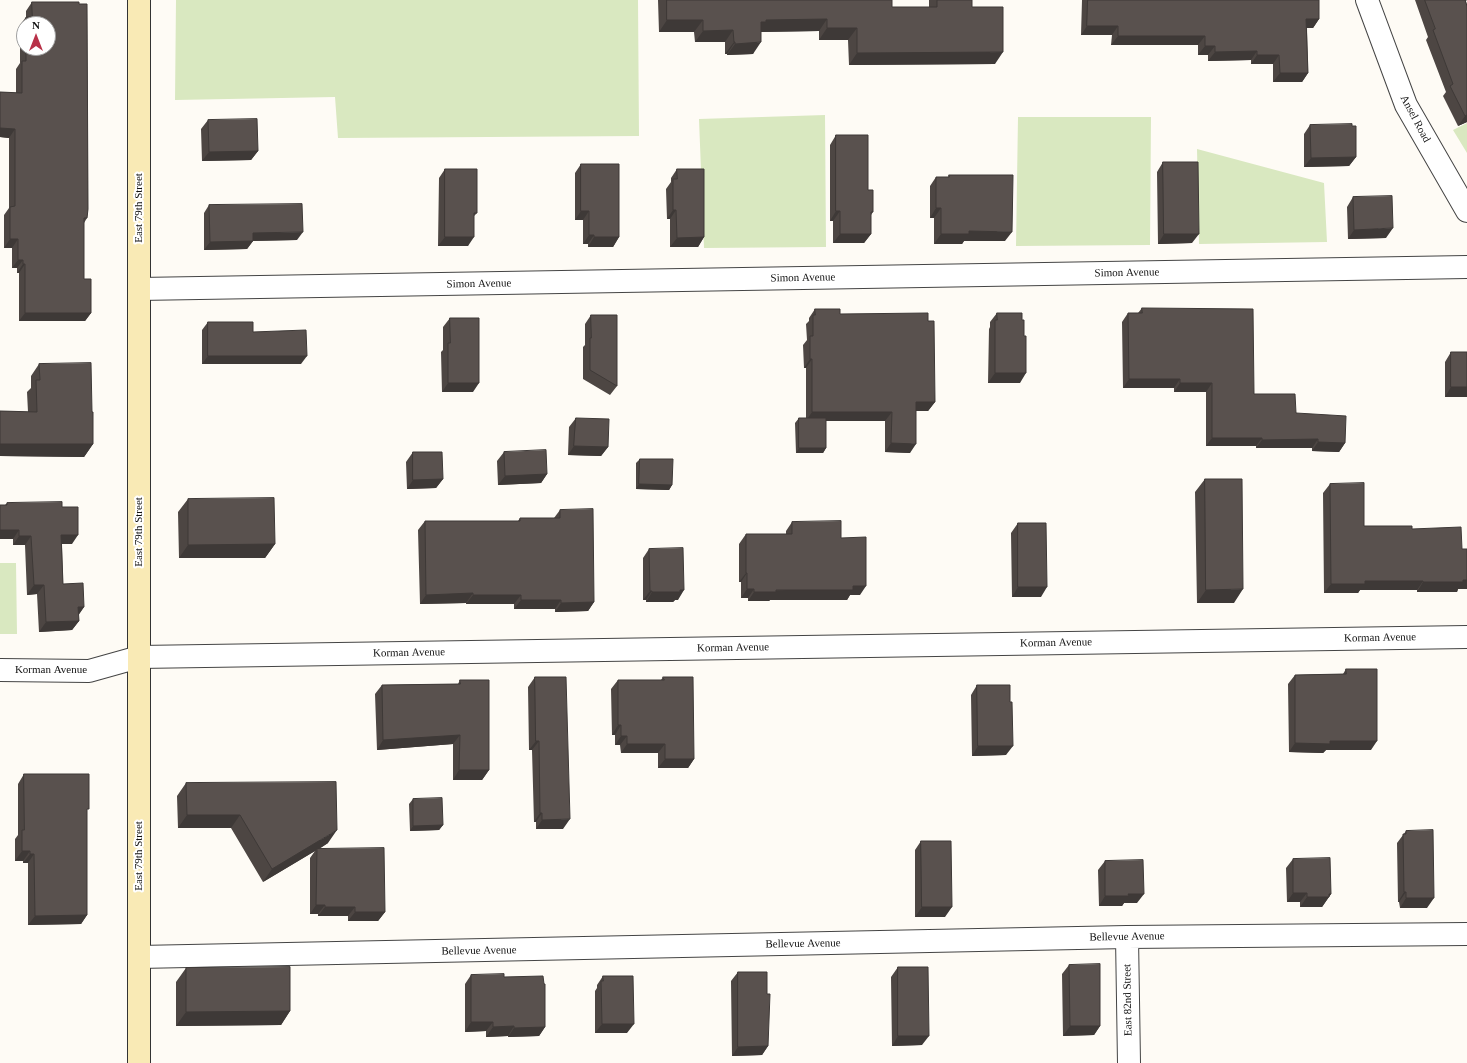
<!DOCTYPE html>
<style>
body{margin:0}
#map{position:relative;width:1467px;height:1063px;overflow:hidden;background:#fefbf5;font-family:"Times New Roman",serif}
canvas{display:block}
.north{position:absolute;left:16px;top:16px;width:40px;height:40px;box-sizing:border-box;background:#fff;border:1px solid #a0a0a0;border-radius:50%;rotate:0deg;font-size:11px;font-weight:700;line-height:16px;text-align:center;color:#111}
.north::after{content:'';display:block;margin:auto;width:14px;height:18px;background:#b83148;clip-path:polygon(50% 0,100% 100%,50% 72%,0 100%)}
</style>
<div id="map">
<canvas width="1467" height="1063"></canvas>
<div class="north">N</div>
</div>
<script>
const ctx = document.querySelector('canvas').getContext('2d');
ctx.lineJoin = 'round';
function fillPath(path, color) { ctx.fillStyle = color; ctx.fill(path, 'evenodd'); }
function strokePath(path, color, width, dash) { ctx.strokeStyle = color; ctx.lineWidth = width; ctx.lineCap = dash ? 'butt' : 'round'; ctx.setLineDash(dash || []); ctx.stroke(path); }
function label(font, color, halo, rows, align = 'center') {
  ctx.font = font + ' "Times New Roman",serif'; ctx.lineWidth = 4; ctx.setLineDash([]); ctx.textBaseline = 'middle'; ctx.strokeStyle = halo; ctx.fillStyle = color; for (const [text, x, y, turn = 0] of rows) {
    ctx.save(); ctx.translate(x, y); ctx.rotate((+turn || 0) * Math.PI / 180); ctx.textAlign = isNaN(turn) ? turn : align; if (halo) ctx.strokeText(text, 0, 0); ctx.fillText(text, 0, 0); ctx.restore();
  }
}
const green = new Path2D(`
 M176,0H638L639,136L338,138L335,97L175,100Z
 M825,115L826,247L704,248L699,119Z
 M1018,117H1151L1150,245L1016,246Z
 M1467,123V153L1453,130Z
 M1197,149L1324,183L1327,242L1199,244Z
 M0,563H16L17,634H0Z`);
const street = new Path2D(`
 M1367,0L1406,105L1467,211
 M139,289L1467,267
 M0,670L89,671L139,657L1467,637
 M1127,937L1129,1063
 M139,957L1127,937L1467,934`);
const secondary = new Path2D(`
 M139,0V1063`);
const wall = new Path2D(`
 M658,0H892V7H929V0H972V7L995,64L849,65L848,40H819V31L761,32L753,54L727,55V54H725V42H695L694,32H659Z
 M1082,0H1319V19L1313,28H1307L1308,73L1302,82H1273V64H1251V60L1208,61V55H1198V45H1111L1112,35H1081Z
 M1415,0H1467L1466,1L1467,6V122L1458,126L1443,96L1446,92L1426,40L1428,37Z
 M32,2H79V4H87L88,209L87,218L84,223V279H91V313L85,321H19V273H17V268H12V248H4V215L9,208V138L0,137V92L16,93V69L20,63V25L26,17V11ZM24,24H48V48H24Z
 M208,120L258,151L251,160L202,161L201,129Z
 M1310,125L1356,157L1349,166L1304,167V134Z
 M836,135L868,190L873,212L871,215V234L864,243H833V221H830V145Z
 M1163,162L1192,243L1158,244L1157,172Z
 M581,164L619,237L613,247H588V244H583V220H575V173Z
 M445,169L477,213L474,216L468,246H438L439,178Z
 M677,169L704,237L698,247H670V219H667L666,189L671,182V178Z
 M949,175L1005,241H964L962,244H934V218H930V186L936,177H948Z
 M1353,197L1386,238L1348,239L1347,207Z
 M209,205L297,240L253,241L247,249L204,250V213Z
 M1142,308L1254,394L1296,413L1345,443L1339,452L1312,451V448H1256V446H1206V392H1174V388H1123L1122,322L1128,313H1138Z
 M815,309L840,314L928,321L935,402L928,411H916L910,453L885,452V421H826V448L823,453H796L795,423L799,418H806V368H804L803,345L807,340L806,324L809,321V318Z
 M997,313L1022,320L1020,383H988L989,329L990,327V322Z
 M591,315L617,386L610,395L583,379V347L585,345V324Z
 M450,318L473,392H442L441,352L443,350V327Z
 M208,322L301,364H202V330Z
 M1451,352L1467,397H1445V362Z
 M39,364L93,444L84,457L0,456V411L28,412L27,392L31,388V376Z
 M576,418L608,447L601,456L568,455L569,427Z
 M413,452L443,479L436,488L407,489L406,462Z
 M504,452L547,474L541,483L498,485L497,461Z
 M640,459L672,485L669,490L636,489V463Z
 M1205,479L1234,603H1197L1195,492Z
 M1330,484L1364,526L1412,529L1462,549H1467V589H1458L1457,592H1417V590H1360L1358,593H1324L1323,493Z
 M188,499L275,544L265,558H179L178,512Z
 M7,503L62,507L72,544H62L63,584L84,607L78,615L79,621L72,630L39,632L37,594L27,595L25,545H13V539H0L5,505Z
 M560,510L594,602L588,611L555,612V609H514V604H466V603L420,604L418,530L425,521H518L520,518H554Z
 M792,522L841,538L860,595H850L847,600H770L769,601H748V598H741V582H739V544L746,534H786V531Z
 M1018,523L1041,597H1012L1011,533Z
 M649,549L678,600H675L673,602H646V600H643V558Z
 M1346,669L1371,750H1326L1323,753L1289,752L1288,684L1295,675L1343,674Z
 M535,677L563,829H536V822H534L532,750H529L528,687Z
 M663,677L694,759L688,768H658V753H621L620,745H615V735H612L611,689L618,680H661Z
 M460,680L489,770L482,780H453V744L377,750L375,694L382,685L458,684Z
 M977,685L1010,702L1006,755L972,756L971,695Z
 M24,774L87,812V915L81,924L28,925V863H23V861H15V839L18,835V784Z
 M186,783L328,843L319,849L385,912L378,921H348V916H318V914H310V858L315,851L263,882L231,828H178L177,796Z
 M413,799L443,825L439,830L410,831L409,804Z
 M1406,831L1427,908H1400L1399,902H1398L1397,843Z
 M921,841L945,917H915V850Z
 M1293,859L1331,894L1322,907H1300V902H1287L1286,868Z
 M1105,861L1137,903H1124L1122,906H1099L1098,870Z
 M1069,965L1100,1026L1094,1035L1063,1036L1062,974Z
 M898,967L922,1045L892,1046L891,977Z
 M186,968L290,1011L281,1025L176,1026V982Z
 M738,972L767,994L768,1046L762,1055L732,1056L731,981Z
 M471,975L504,977L545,1027L539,1036L508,1037V1036L486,1037V1031L465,1032V984Z
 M603,976L627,1033H595V991L597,988V985Z`);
const shadedWall = new Path2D(`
 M827,19L819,31L759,32L761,22L766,20Z
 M1306,19H1319L1313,28H1300Z
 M667,20H703L694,32H659Z
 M1087,26H1118L1112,35H1081Z
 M827,28H857L848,40H819Z
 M733,30L725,42H695L703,31Z
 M1118,36H1205L1198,45H1111Z
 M734,42H735L727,54H725Z
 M761,42L753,54L727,55L735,44Z
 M1205,46H1215L1208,55H1198Z
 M1257,51L1251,60L1208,61L1215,52Z
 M1003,52L995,64L849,65L857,53Z
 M1257,55H1279L1273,64H1251Z
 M1280,73H1308L1302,82H1273Z
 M1467,115V122L1458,126L1465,116Z
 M0,128L15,129L9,138L0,137Z
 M258,151L251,160L202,161L209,152Z
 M1356,157L1349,166L1304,167L1311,158Z
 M936,208H941L934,218H930Z
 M673,210H676L670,219H667Z
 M581,211H589L583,220H575Z
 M836,211H840L833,221H830Z
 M1393,228L1386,238L1348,239L1354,230Z
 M969,231L1012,232L1005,241H964L962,244H934L941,234Z
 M303,232L297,240L247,241L253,233Z
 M840,234H871L864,243H833Z
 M1164,234H1199L1192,243L1158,244Z
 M589,235H594L588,244H583Z
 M445,237H474L468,246H438Z
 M594,237H619L613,247H588Z
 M704,237L698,247H670L677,238Z
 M10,239H18L12,248H4Z
 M253,241L247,249L204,250L210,242Z
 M18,260H23L17,268H12Z
 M23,264H25L19,273H17Z
 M25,313H91L85,321H19Z
 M208,356H307L301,364H202Z
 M810,359H812L806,368H804Z
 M995,373H1026L1020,383H988Z
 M1129,379H1180L1174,388H1123Z
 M448,383H479L473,392H442Z
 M1180,383H1212L1206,392H1174Z
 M1451,387H1467V397H1445Z
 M916,402H935L928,411H910Z
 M812,412H892L885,421H806Z
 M1212,438H1262L1256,446H1206Z
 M1318,439L1312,448H1256L1262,440Z
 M1318,442L1345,443L1339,452L1312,451Z
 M891,443L916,444L910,453L885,452Z
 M0,444H93L84,457L0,456Z
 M574,446L608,447L601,456L568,455Z
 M799,448H826L823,453H796Z
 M547,474L541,483L498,485L505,476Z
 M443,479L436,488L407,489L413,480Z
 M639,484L672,485L669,490L636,489Z
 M0,530H19L13,539H0Z
 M61,535H78L72,544H55Z
 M19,536H31L25,545H13Z
 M275,544L265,558H179L188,545Z
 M746,573H747L741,582H739Z
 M1467,580V589H1458L1457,592H1417L1423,582Z
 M1365,581H1423L1417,590H1360L1358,593H1324L1331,584Z
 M34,585H44L37,594L27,595Z
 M853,586H866L860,595H850L847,600H770L769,601H748L754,592Z
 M1018,587H1047L1041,597H1012Z
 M747,589H754L748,598H741Z
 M1243,589L1234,603H1197L1206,590Z
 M680,590H684L678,600H675L673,602H646L652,592Z
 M650,591H652L646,600H643Z
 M473,593L466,603L420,604L426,595Z
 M473,595H521L514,604H466Z
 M521,600H561L555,609H514Z
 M594,602L588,611L555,612L561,603Z
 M78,607H84L78,616Z
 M79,621L72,630L39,632L46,622Z
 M618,725H621L615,735H612Z
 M460,735L453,744L377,750L383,740Z
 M621,736H627L620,745H615Z
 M536,741H539L532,750H529Z
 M1330,741H1377L1371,750H1326L1323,753L1289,752L1295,743Z
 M627,744H665L658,753H621Z
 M978,746H1013L1006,755L972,756Z
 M665,759H694L688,768H658Z
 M459,770H489L482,780H453Z
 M540,813H542L536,822H534Z
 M187,815H240L231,828H178Z
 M570,819L563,829H536L542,820Z
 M443,825L439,830L410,831L413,826Z
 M337,830L328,843L317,850V849L315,851L263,882L272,869Z
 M22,851H30L23,861H15Z
 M30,854H34L28,863H23Z
 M1404,892H1406L1399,902H1398Z
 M1293,893H1307L1300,902H1287Z
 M1128,894H1144L1137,903H1124L1122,906H1099L1105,896Z
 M1329,894H1331L1322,907H1300L1307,897Z
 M1406,898H1434L1427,908H1400Z
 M316,905H325L318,914H310Z
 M325,907H355L348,916H318Z
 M922,907H952L945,917H915Z
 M355,912H385L378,921H348Z
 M87,915L81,924L28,925L35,916Z
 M290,1011L281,1025L176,1026L186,1012Z
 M471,1022H493L486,1031L465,1032Z
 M602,1024H634L627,1033H595Z
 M514,1026L508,1036L486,1037L493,1027Z
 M1070,1026H1100L1094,1035L1063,1036Z
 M545,1027L539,1036L508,1037L514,1028Z
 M898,1036H929L922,1045L892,1046Z
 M768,1046L762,1055L732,1056L738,1047Z`);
const building = new Path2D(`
 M667,0H892V7H937V0H972V7H1003V52L857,53V28H827V19L766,20V22H761V42L735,44V42H734L733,30L703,31V20H667Z
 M1088,0H1319V19H1306L1308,73H1280L1279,55H1257V51L1215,52V46H1205V36H1118V26H1087Z
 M1425,0H1465L1467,6V115L1465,116L1450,86L1453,84L1433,30L1435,29Z
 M32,2H79V4H87L88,209L87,218H84V279H91V313H25V264H23V260H18V239H10V207L15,206V129L0,128V92L22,93V61H26V48H48V24H26V17H32Z
 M257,119L258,151L209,152L208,120Z
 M1352,124V126H1356V157L1311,158L1310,125Z
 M836,135H868V190H873V212H871V234H840V211H836Z
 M1163,162H1198L1199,234H1164Z
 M581,164H619V237H594V235H589V211H581Z
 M445,169H477V213H474V237H445Z
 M677,169H704V237L677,238L676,210H673V179H677Z
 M949,175H1013L1012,232L969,231V234H941V208H936V177H949Z
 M1392,196L1393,228L1354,230L1353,197Z
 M302,204L303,232L253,233V241L210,242L209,205Z
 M1142,308L1253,309L1254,394H1295L1296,413L1346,416L1345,443L1318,442V439L1262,440V438H1212V383H1180V379H1129L1128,313H1142Z
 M815,309H840V314L928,313V321H934L935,402H916V444L891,443L892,412H812V359H810V336H813V315H815Z
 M997,313H1022V320H1024V336H1026V373H995V320H997Z
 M591,315H617V386L590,370V338H591Z
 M450,318H479V383H448V343H450Z
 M208,322H253V332L306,330L307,356H208Z
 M1451,352H1467V387H1451Z
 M91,363L92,412H93V444H0V411L37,412L36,380H40L39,364Z
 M576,418L609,419L608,447L574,446Z
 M799,418H826V448H799Z
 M546,450L547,474L505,476L504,452Z
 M413,452H442L443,479L413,480Z
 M640,459H673L672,485L639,484Z
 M1205,479H1242L1243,589L1206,590Z
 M1364,483V526H1412V529L1461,527L1462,549H1467V580H1463V582H1423V581H1365V584H1331L1330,484Z
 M274,498L275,544L188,545V499Z
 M62,502V507H78V535H61L63,584L83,583L84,607H78L79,621L46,622L44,585H34L31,536H19V530H0V505H7V503Z
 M593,509L594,602L561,603V600H521V595H473V593L426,595L425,521H520V518H560V510Z
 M841,521V538L866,537V586H853V590H776V592H754V589H747V573H746V534H792V522Z
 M1018,523H1046L1047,587H1018Z
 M683,548L684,590H680V592H652V591H650L649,549Z
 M1346,669H1377V741H1330V744L1295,743V675L1346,674Z
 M535,677H566L570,819L542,820V813H540L539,741H536Z
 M663,677H693L694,759H665V744H627V736H621V725H618V680H664Z
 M460,680H489V770H459L460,735L383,740L382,685L460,684Z
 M977,685H1010V702H1012L1013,746H978Z
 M24,774H89V809H87V915L35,916L34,854H30V851H22V830H24Z
 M336,782L337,830L272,869L240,815H187L186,783Z
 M442,798L443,825L413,826V799Z
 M1433,830L1434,898H1406V892H1404L1403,834H1406V831Z
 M921,841H951L952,907H922Z
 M384,848L385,912H355V907H325V905H316L317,849Z
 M1330,858L1331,894H1329V897H1307V893H1293V859Z
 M1143,860L1144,894H1128L1129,896H1105V861Z
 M1100,964V1026H1070L1069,965Z
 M290,967V1011L186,1012V968Z
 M898,967H928L929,1036H898Z
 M738,972H767V994H770L768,1046L738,1047Z
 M504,974V977L543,976L544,984H545V1027L514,1028V1026L493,1027V1022H471V975Z
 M603,976H633L634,1024H602L601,981H603Z`);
const streetNames = [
 ["Ansel Road",1415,119,62],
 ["East 79th Street",139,208,-90],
 ["Simon Avenue",1127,273,-1],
 ["Simon Avenue",803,278,-1],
 ["Simon Avenue",479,284,-1],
 ["East 79th Street",139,532,-90],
 ["Korman Avenue",1380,638,-1],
 ["Korman Avenue",1056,643,-1],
 ["Korman Avenue",733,648,-1],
 ["Korman Avenue",409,653,-1],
 ["Korman Avenue",51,670],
 ["East 79th Street",139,856,-90],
 ["Bellevue Avenue",1127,937,-1],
 ["Bellevue Avenue",803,944,-1],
 ["Bellevue Avenue",479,951,-1],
 ["East 82nd Street",1128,1000,-91]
];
fillPath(green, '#d9e8c0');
strokePath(street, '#444', 24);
strokePath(secondary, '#333', 24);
strokePath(street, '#fff', 22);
strokePath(secondary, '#f9eab5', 22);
fillPath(wall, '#4d4643');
fillPath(shadedWall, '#3e3937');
fillPath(building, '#59514e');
strokePath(building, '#3e3937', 1);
label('11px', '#111', '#fff', streetNames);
</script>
